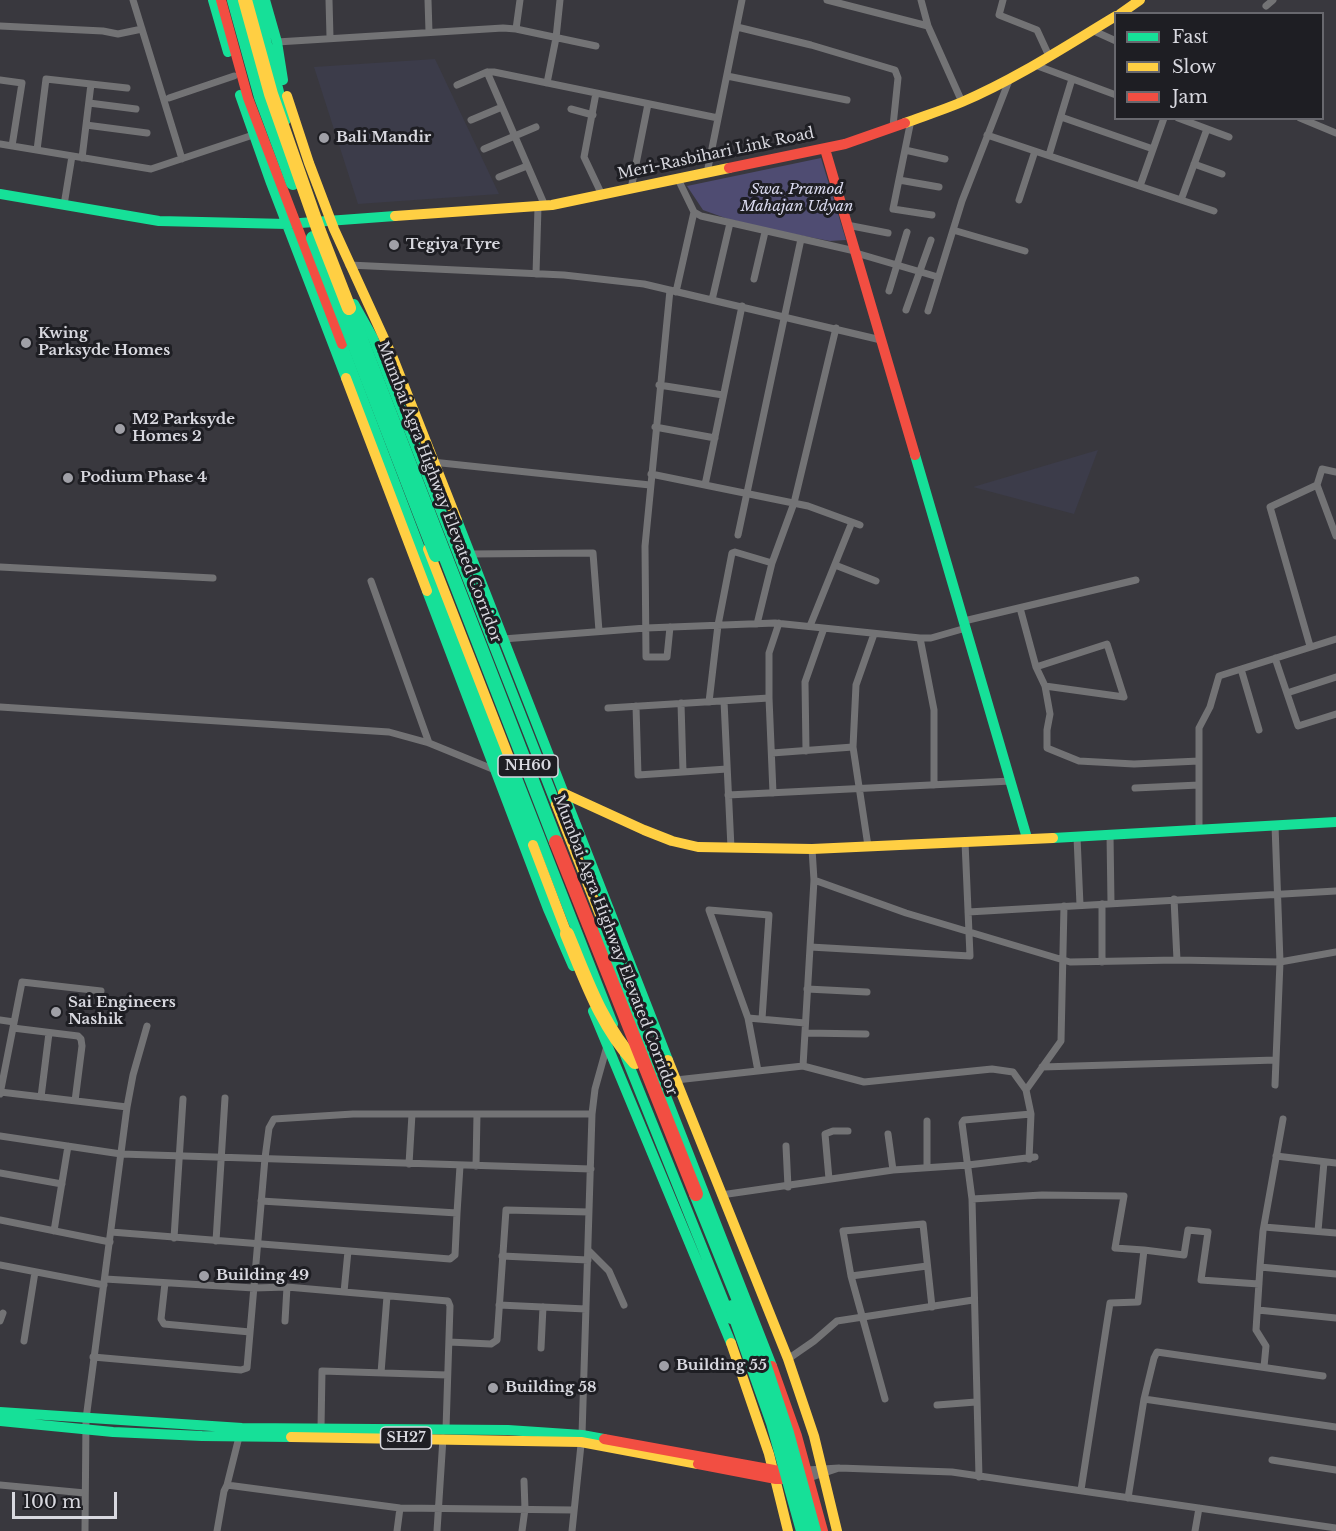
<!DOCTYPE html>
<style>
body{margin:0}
#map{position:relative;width:1336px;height:1531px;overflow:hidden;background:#39383e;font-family:"Libre Baskerville",serif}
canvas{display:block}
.legend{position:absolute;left:1114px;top:12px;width:210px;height:108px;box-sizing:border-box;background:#1e1e23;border:2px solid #68686e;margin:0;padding:8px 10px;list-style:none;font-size:18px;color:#d8d8df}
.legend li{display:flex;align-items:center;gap:12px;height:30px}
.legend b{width:30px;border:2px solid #68686e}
.scale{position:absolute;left:12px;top:1492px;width:105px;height:27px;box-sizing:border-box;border:3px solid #d8d8df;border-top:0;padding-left:8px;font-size:18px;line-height:21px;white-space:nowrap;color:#d8d8df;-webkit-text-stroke:4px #1e1e23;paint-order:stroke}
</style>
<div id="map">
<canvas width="1336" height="1531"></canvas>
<ul class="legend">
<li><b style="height:8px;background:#16e098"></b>Fast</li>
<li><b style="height:8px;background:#ffcf43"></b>Slow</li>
<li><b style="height:8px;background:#f24e42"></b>Jam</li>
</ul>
<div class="scale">100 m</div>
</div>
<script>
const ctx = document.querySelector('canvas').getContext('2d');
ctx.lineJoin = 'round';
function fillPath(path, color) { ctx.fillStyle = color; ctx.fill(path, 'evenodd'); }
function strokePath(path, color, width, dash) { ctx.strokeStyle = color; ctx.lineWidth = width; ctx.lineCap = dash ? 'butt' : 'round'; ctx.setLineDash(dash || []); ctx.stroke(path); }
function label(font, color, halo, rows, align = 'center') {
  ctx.font = font + ' "Libre Baskerville",serif'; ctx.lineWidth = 6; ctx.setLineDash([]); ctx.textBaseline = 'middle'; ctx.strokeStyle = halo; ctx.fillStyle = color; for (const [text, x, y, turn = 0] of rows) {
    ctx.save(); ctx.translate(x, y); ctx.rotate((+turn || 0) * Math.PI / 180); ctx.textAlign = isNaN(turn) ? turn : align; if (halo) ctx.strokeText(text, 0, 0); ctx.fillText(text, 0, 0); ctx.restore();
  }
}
const built = new Path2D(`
 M435,59L499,194L358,204L314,67Z
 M1098,450L1074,514L973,487Z`);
const green = new Path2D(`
 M821,158L846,240L830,241L777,231L728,219L703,210L687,186Z`);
const street = new Path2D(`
 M133,0L182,159
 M329,0L330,37
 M428,0L429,32
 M827,0L928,26
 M921,0L928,26L962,102
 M1003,0L999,15L1037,30L1049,56
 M1266,6L1273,0
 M0,26L103,31L118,34L142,29
 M737,27L811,45L895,70L898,78L893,126
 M516,29L520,0
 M1094,31L1116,41
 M277,42L503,28L516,29L596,46
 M1035,65L1116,95
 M487,72L545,206
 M727,76L847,100
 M0,80L22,83L12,146
 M547,83L556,38L560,0
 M91,84L127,88
 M457,85L487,72H494L718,118
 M596,93L584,157L602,195
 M169,98L234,76
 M89,103L136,109
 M571,109L593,115
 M1061,117L1153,149
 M1178,118L1229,137
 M1300,118L1336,133
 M471,120L502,107
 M911,120L893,209L932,215
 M86,125L147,133
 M987,135L1214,211
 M0,144L151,169L253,135
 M484,149L536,127
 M37,150L46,79L91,84L82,158
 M905,150L945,159
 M1049,155L1072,79
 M1194,164L1222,174
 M707,173L742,0
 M499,177L527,166
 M678,179L694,212L701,216L855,251
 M899,180L939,187
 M1140,186L1164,118
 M631,189L648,104
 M1019,200L1035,151
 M1181,200L1207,129
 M64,205L72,156
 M847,225L888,233
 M953,230L1025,251
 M856,253L938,277
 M349,265L564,275L644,284L881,340
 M536,274L538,207
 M754,279L765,232
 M889,291L907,232
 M676,292L694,212
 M712,300L730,223
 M906,310L931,240
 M928,311L962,201L1010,78
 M659,385L723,395
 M655,427L715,438
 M432,462L650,485
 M1336,472L1322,469L1317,485L1336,536
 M651,474L808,506L860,525
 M705,485L742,306
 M738,535L801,239
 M469,554L593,553L599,631
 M835,565L876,581
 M0,567L213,578
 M371,581L429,743
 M1020,608L1036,667L1045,686L1050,714L1047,730V748L1079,761L1134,764L1199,761
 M964,621L1136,580
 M757,624L772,563L794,503L836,328
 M810,626L852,522
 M670,627L667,657H646L645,546L670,290
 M920,638L934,710V785
 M503,639L646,628L775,623L920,638H931L966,628
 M1310,646L1270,507L1317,485
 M1275,658L1298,726L1336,714
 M1036,667L1107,644L1124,697L1045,686
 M1241,669L1259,730
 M1287,693L1336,677
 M724,701L731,848
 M709,702L718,625L732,553L735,552L772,563
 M681,703L683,772L727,769
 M636,706L638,775L683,772
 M0,707L389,732L429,743L495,770
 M608,708L769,698
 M806,751L805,682L824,628
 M772,753L853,747
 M1135,788L1199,785
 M773,793L769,698V653L779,623
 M728,795L1011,781
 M1199,829V728L1210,707L1219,676L1336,639
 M1110,834L1111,903
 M1077,837L1080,905
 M868,846L853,747L856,685L874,634
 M814,880L906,913L1070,962L1177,960L1280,962L1336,952
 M1174,899L1177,960
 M1102,904V962
 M968,912L1336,891
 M810,947L970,956L965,842
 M807,989L867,992
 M748,1018L758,1071
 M762,1019L769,915L709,910L748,1018L805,1023
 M0,1020L14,1022
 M13,1028L78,1036L81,1039L82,1046L75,1101
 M805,1033L866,1034
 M803,1066L864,1082L992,1069L1013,1072L1026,1090L1031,1114L1029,1159
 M1042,1067L1276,1060L1280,962L1275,825
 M676,1080L803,1066L814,880L812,849
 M1275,1085L1276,1060
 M1026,1090L1061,1041L1064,906
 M0,1092L127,1107
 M0,1094L22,982L101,991
 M41,1097L49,1033
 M927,1121V1167
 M888,1134L893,1170
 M0,1136L121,1154L591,1169
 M786,1146L788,1187
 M1276,1156L1336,1163
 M409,1164L412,1114
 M476,1166L477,1114
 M0,1173L62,1184
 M829,1179L825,1134L833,1131H848
 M721,1195L893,1170L968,1165L1035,1157
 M972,1199L1042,1195L1124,1196L1115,1248L1144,1250
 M261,1201L457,1213L460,1166
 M0,1220L110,1242
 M1264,1227L1336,1233
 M54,1231L68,1146
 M1318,1231L1324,1162
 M111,1232L450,1259L455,1255L457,1213
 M174,1238L183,1099
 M216,1241L225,1098
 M588,1250L609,1271L624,1305
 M502,1256L588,1260
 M0,1265L104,1285
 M1260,1267L1336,1274
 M851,1276L927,1266
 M105,1279L254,1288L287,1287L448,1301L450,1306L446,1429
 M165,1283L161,1319L164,1324L250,1332
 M344,1292L348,1251
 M499,1305L586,1309
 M1258,1310L1336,1318
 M0,1321L3,1313
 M285,1321L287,1287
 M24,1341L35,1272
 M449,1342L491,1344L497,1340L506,1210L589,1212
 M541,1348L543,1307
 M93,1357L241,1370L247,1368L265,1158L269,1128L274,1119L353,1114H592
 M788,1359L814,1341L837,1321L973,1300
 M1264,1367L1266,1346L1256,1330L1260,1267L1263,1231L1283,1119
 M381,1373L387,1296
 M885,1399L851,1276L843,1231L923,1224L932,1307
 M1144,1399L1336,1427
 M937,1405L976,1402
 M321,1428L322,1371L447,1375
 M1272,1460L1336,1470
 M839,1468L952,1472L1336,1528
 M807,1470L839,1468L809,1478
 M979,1477L972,1199L962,1123L964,1120L1031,1114
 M0,1485L85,1493
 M227,1485L400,1508L574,1510
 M1081,1490L1110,1303L1138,1302L1144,1250L1184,1255L1188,1230L1208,1232L1201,1280L1259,1284
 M1128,1498L1144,1399L1154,1358L1157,1352L1323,1376
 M85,1531L86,1419L127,1107L133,1075L147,1026
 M217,1531L224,1491L227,1485L239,1437
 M397,1531L400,1508
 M437,1531L443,1438
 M522,1531L525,1509L524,1481
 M572,1531L582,1435L592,1114L595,1089L607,1046
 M1195,1531L1199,1508`);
const fast = new Path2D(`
 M213,0L228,52
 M256,0L286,120
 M265,0L277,42L283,80
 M240,95L271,183L346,378
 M0,194L159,221L287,224L395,216
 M354,304L373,338L556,804
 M342,344L533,845
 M915,455L1027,838
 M457,520L668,1060
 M427,591L548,909L573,966
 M510,760L613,1024
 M1053,838L1336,822
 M620,979L772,1366
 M593,1011L731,1343
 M625,1055L731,1319
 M0,1412L242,1428L508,1430L582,1435L604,1439
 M0,1421L113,1432L202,1436L291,1437`);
const slow = new Path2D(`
 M1120,14L1140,0
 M287,96L309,163L334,229L393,358L457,520
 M905,123C924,116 943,110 962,102C1016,79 1066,46 1116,16
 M395,216L552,205L729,168
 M346,378L427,591
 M428,549L510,760
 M563,793L644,830L672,841L698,847L812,849L1053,838
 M556,804L603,923
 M533,845L567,934
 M668,1060L788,1359L814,1436L837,1531
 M731,1343L769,1454L788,1531
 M291,1437L581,1442L698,1464`);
const jam = new Path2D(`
 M221,0L248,98L342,344
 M825,149L915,455
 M729,168L845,144L905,123
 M772,1366L797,1436L823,1531
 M604,1439L774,1470L794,1471
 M698,1464L776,1479H794`);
const fastBridge = new Path2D(`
 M234,0L261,97L293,183
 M313,238L436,555
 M349,308L556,842
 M603,923L617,964L619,990
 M696,1194L761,1355L787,1433L814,1531
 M732,1307L773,1423L803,1531`);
const slowBridge = new Path2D(`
 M245,0L271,94L319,231L349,308
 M567,934C586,979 601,1025 635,1062`);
const jamBridge = new Path2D(`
 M556,842L696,1194`);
const markers = [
 [324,138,6,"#a0a0a7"],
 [394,245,6,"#a0a0a7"],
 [26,343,6,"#a0a0a7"],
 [120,429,6,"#a0a0a7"],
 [68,478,6,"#a0a0a7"],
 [56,1012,6,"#a0a0a7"],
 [204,1276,6,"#a0a0a7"],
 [664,1366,6,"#a0a0a7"],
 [493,1388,6,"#a0a0a7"]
];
const shields = [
 [528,766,60],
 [406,1438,51]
];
const shieldNames = [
 ["NH60",528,766],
 ["SH27",406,1438]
];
const poiNames = [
 ["Bali Mandir",336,138],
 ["Tegiya Tyre",406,245],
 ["Kwing",38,334],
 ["Parksyde Homes",38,351],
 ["M2 Parksyde",132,420],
 ["Homes 2",132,437],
 ["Podium Phase 4",80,478],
 ["Sai Engineers",68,1003],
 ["Nashik",68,1020],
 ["Building 49",216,1276],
 ["Building 55",676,1366],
 ["Building 58",505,1388]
];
const streetNames = [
 ["Meri-Rasbihari Link Road",716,154,-12],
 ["Mumbai Agra Highway Elevated Corridor",439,492,69],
 ["Mumbai Agra Highway Elevated Corridor",615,945,69]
];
const parkNames = [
 ["Swa. Pramod",797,190],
 ["Mahajan Udyan",797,207]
];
fillPath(built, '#3c3c4a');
fillPath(green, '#4f4c72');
strokePath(street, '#737375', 7);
strokePath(fast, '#16e098', 10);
strokePath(slow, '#ffcf43', 10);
strokePath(jam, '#f24e42', 10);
strokePath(fastBridge, '#16e098', 14);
strokePath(slowBridge, '#ffcf43', 14);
strokePath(jamBridge, '#f24e42', 14);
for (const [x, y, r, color] of markers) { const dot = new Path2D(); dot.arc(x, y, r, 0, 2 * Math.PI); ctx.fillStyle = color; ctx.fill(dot); strokePath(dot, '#1e1e23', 2); }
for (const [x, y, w] of shields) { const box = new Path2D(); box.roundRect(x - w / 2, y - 11, w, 22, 4.5); ctx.fillStyle = '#1e1e23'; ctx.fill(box); strokePath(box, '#d8d8df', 1.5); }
label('bold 14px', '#d8d8df', null, shieldNames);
label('bold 15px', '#d8d8df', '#1e1e23', poiNames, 'left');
label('15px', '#d8d8df', '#1e1e23', streetNames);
label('italic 15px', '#dadaef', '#1e1e23', parkNames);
</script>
